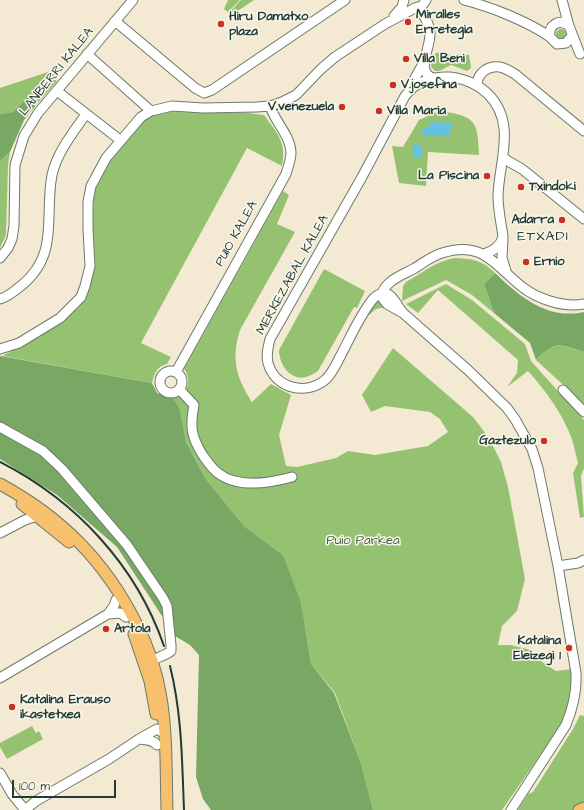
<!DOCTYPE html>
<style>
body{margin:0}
#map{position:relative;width:584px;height:810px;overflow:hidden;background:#f4ead3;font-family:"Architects Daughter",sans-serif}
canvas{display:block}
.scale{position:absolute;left:12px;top:780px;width:104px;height:18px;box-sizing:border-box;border:2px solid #1f3d34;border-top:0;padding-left:5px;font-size:12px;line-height:14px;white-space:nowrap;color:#1f3d34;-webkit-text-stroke:3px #fbf7ec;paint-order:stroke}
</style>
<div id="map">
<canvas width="584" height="810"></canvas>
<div class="scale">100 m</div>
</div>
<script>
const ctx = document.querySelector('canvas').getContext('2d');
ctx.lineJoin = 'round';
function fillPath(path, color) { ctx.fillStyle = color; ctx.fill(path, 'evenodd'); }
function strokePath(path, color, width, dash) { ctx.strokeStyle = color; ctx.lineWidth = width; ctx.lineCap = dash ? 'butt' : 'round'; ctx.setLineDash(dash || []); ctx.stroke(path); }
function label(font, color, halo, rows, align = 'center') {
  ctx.font = font + ' "Architects Daughter",sans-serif'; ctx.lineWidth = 3; ctx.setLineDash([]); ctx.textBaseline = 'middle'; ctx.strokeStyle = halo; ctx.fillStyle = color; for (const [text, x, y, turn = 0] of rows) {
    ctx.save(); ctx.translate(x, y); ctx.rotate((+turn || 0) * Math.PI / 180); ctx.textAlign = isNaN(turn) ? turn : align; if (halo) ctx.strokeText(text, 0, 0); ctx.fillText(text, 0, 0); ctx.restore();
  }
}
const green = new Path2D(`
 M228,0H240L228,12L224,9Z
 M241,0H254L236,12L228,14Z
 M556 34a5 5 0 1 1 10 0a5 5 0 1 1-10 0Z
 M439,52H444L453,56L459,54L469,55L471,68L467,71L451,65L439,71H435L432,68C429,61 432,54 439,52Z
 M60,68L52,77L57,81L36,105L28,97L13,112L0,114V88Z
 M439,111C474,116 478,119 479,155L428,152L426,186L399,183L392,146L403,147L419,120Z
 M169,112L248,113L264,115C277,133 287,142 282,166L247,148L141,343L171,357L167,364C156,367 155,373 152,383L2,356L36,338L68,317L79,307L86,294L92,238L94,189L102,171L126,140L144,120L157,113Z
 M10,152L8,165L6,235L0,248V161Z
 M283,191L289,195L277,224L295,232L240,330C231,359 236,377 252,402L271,384L291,395L279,435L286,466L297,467L336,458L348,451L375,455L428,446L448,432L440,419L430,412L385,406L371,412L362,395L393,348L473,417L489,438L501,462L508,487L525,579L517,611L502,626L498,645H510L531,650L542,662L556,671L572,669C572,691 570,705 561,725L502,810H373L361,763L335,693L311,664L305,626L283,555L244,526L205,478L186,442L180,409L173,398C177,396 182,394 185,391C190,385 189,375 184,369Z
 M455,258C471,258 484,261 495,273L484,284L494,313L472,295L446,280L402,301L403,286L406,282C422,273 436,261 455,258Z
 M324,269L365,291L357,308L354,307L318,371C314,373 310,376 306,377C290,381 279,364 279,350Z
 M446,284L472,300L525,344L531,361L584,420V468L581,476L584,517L580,518L573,473L578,463C576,455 574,447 572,439C562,413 546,391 528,371L507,387L517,373L518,360L438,290L418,313L406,304Z
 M379,297L386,307L376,309L369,315L367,313Z
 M555,346H564L584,352V404L536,360L547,349Z
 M580,715L584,716V810H518L528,794L533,792L573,729Z
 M32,726L36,733L39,731L43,739L7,759L0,747V743Z`);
const forest = new Path2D(`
 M28,97L36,105L24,120L10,152L0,161V114L13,112Z
 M495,273C520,297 547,320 584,312V352C559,344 555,340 536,360L530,343L494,313L484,284Z
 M0,356L152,383L157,393L173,398L180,409L186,442L205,478L244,526L283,555L300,600L305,626L311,664L334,693L361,763L373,810H211L203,799L196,777L199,655L190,645L175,636L117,547L57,495L0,459Z`);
const water = new Path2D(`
 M430,122L452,123L449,136L422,135L423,128H429Z
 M413,144L421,145V158H413Z`);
const minor = new Path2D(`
 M464,0C491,7 527,21 550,37
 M562,0L569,26
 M414,8L422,6L426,0
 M419,8C424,16 430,24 430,33C431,47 415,72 433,78
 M394,16L402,7L404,0
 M115,21L195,88L204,93L212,90L345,0
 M572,36L566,43L557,44L550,37C548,25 559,18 569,26L580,54
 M87,54L151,111
 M477,84C478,73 488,65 500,67C505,68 510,71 515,74L584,131
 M411,90L410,87L424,62
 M57,91L120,140
 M503,157L508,161L522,169L584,219
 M503,239L502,258L506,271
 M484,254C494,251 501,246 503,236C501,223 498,209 498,196C499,161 517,123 488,94C478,84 465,79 450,77C433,76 415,82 405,96L362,177L270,339C268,347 266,355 268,363C275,388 305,396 325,380C333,373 336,364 341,355C351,336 360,315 373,299C389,283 395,303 403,313L468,370L507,408L515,419L532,449L538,468L558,566L576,673C577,692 573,708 566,725L511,810
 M0,258L8,248L12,239L14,226L15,165L24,136L38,113L133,0
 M0,299C8,297 14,291 21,286C60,254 44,217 52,175C57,152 73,133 86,114
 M401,312L387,304L383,299L382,294C386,280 403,275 415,268C423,263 432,256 442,253C482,240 494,264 521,286C537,299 564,308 584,304
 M0,349L19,343L60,318L81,297L85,286L90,266L88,229V202L91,186L106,158L141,117L151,111L172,106L203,108L257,107L270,106L282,102L296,95L321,69L335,57L385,24L415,8
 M160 382a11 11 0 1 1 22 0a11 11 0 1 1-22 0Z
 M176,372L286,174C288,167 291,160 291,152C290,135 275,122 270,106
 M179,389L194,405C190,426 191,436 202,454C207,461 211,468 218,473C238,489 270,483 292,477
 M563,390L584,412
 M0,427L43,451L62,469L127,545L163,598L167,606L171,645V651C164,657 154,657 148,664
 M0,533L25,520L37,516
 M558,566L578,563L584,560
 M108,614L114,606L116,600
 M0,678L108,614L120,613L126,617
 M139,739C146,740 152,739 157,745
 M0,773L12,794L25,810
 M25,810L36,801L109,759L139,739L157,729L165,734`);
const major = new Path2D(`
 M0,484C61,517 105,561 136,623C148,646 157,672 161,698C167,735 166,773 167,810
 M22,504L69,542
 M134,634L150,681L156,714
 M579,810L584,808`);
const rail = new Path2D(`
 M0,462C76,501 136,565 164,646
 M170,666C182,714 182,761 184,810`);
const markers = [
 [408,22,4,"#c8321e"],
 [221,24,4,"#c8321e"],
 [406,59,4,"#c8321e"],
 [393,85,4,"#c8321e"],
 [342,107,4,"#c8321e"],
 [379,111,4,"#c8321e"],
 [487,176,4,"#c8321e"],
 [521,187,4,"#c8321e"],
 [562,220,4,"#c8321e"],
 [526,262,4,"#c8321e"],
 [544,441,4,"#c8321e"],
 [106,629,4,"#c8321e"],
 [569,648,4,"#c8321e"],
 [12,707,4,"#c8321e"]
];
const poiNames = [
 ["Miralles",416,15],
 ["Erretegia",416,30],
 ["Hiru Damatxo",229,17],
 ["plaza",229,32],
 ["Villa Beni",414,59],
 ["V.josefina",401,85],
 ["V.venezuela",334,107,"right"],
 ["Villa Maria",387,111],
 ["La Piscina",479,176,"right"],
 ["Txindoki",529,187],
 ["Adarra",554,220,"right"],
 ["Ernio",534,262],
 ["Gaztezulo",536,441,"right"],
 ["Artola",114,629],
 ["Katalina",561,641,"right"],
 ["Eleizegi 1",561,656,"right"],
 ["Katalina Erauso",20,700],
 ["ikastetxea",20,715]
];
const streetNames = [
 ["LANBERRI KALEA",57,72,-51],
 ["PUIO KALEA",237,234,-61],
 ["MERKEZABAL KALEA",293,275,-61]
];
const parkNames = [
 ["Puio Parkea",363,541]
];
const neighbourhoodNames = [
 ["ETXADI",543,237]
];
fillPath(green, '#95c271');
fillPath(forest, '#78a863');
fillPath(water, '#65c1e3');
strokePath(minor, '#6a7a6c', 11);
strokePath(major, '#6a7a6c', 13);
strokePath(minor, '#fff', 9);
strokePath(major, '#f7c06c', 11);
strokePath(rail, '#1f3d34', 2);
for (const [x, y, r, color] of markers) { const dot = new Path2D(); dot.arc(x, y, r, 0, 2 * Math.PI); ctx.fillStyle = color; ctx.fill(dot); strokePath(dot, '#fbf7ec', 1.5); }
label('bold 13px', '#1f3d34', '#fbf7ec', poiNames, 'left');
label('13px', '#1f3d34', '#fbf7ec', streetNames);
label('13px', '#3c5e43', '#fbf7ec', parkNames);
ctx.letterSpacing = '1px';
label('14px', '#1f3d34', '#fbf7ec', neighbourhoodNames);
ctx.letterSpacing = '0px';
</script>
